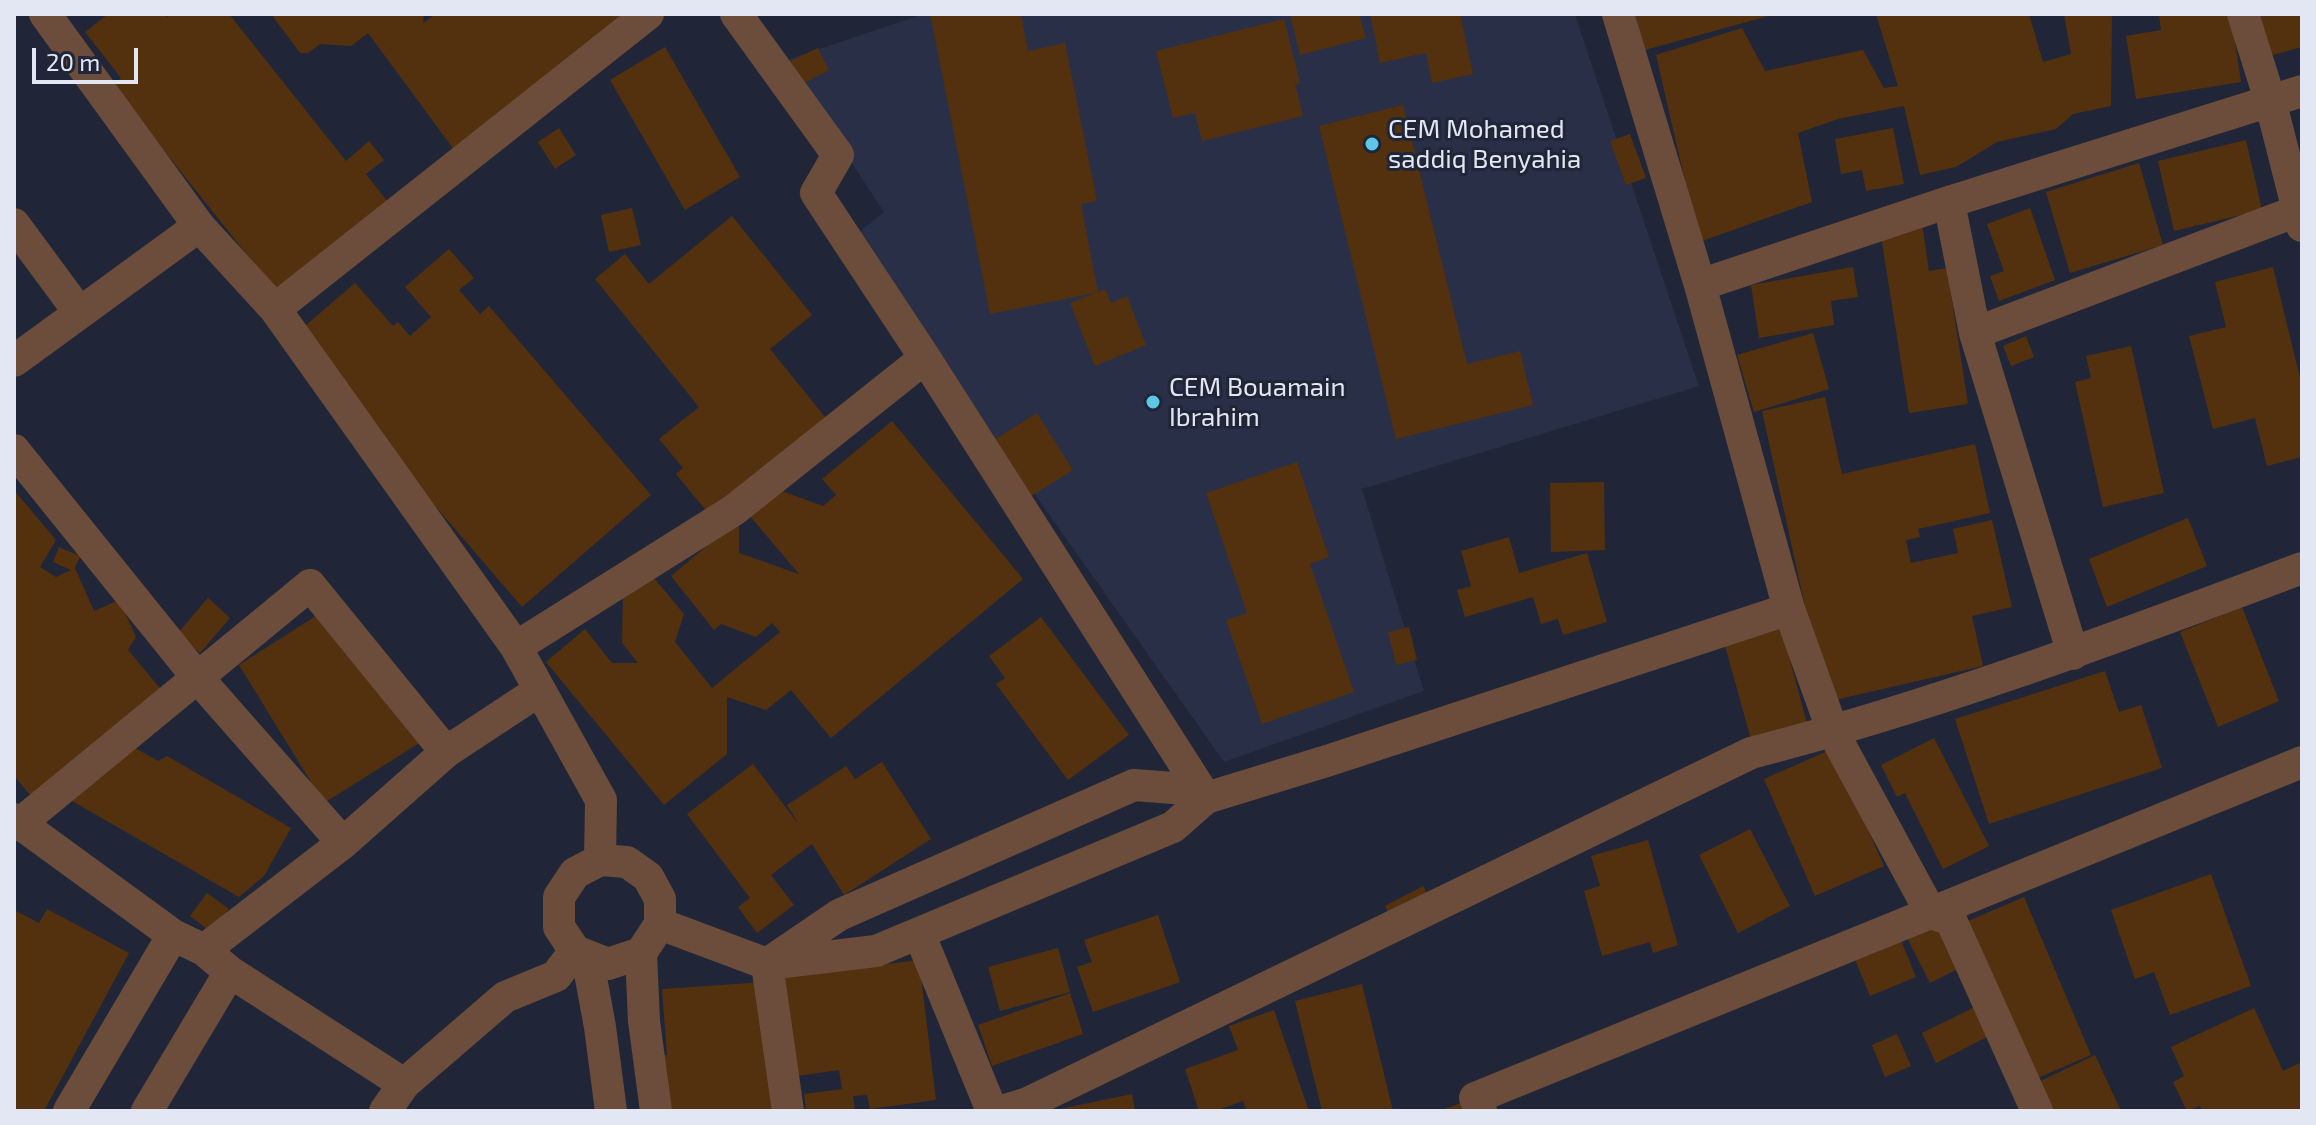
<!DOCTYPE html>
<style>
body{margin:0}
#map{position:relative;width:2316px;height:1125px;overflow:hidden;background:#202637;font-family:"Exo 2",sans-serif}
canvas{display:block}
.frame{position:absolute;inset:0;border:16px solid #e3e7f3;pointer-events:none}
.scale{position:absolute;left:32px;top:48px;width:106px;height:36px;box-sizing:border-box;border:4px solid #e3e7f3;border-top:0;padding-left:10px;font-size:24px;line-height:28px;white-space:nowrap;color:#e3e7f3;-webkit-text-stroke:6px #202637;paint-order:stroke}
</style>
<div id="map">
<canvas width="2316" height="1125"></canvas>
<div class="frame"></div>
<div class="scale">20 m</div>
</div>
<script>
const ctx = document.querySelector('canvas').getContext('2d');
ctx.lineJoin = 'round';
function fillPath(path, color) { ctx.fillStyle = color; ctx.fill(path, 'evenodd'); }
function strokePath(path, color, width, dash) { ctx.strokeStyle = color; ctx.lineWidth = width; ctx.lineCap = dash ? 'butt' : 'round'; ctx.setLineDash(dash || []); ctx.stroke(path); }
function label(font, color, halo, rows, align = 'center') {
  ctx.font = font + ' "Exo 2",sans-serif'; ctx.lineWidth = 6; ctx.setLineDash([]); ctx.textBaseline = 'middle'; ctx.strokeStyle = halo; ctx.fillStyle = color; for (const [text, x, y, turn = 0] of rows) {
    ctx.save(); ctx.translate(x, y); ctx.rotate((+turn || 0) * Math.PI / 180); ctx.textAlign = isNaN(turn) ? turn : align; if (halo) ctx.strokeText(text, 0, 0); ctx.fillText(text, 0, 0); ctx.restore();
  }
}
const built = new Path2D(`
 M923,14H1575L1699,386L1362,489L1424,691L1224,762L853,237L884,212L784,61Z`);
const building = new Path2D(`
 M108,14H165L167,17L171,14H229L346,161L369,141L384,160L366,174L399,216L287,305L112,85L121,78L85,32Z
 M271,14H424L423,23L436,14H648L466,166L368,33L351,46L320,44L308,53H300Z
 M930,14H1021L1028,51L1065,43L1097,201L1081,204L1098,292L1105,289L1111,303L1127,296L1146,345L1095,366L1070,303L1095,293L990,314Z
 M1290,14H1359L1366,38L1300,55Z
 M1370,14H1460L1473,74L1432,83L1426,53L1380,63Z
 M1635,14H1772V15L1645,50Z
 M1876,14H2029L2043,62L2071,54L2064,14H2112L2111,106L2073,114L2056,129L1997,142L1956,167L1920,175L1904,106L1838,119L1798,133L1812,202L1699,242L1656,55L1742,28L1765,71L1863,50L1884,88L1898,86Z
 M2159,14H2231L2241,82L2136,99L2126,36L2161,30Z
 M2254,14H2302V47L2265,57Z
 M1284,19L1300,83L1295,84L1303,116L1202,141L1195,113L1173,118L1156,51Z
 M665,47L740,177L685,210L610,80Z
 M818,48L829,70L796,87L784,64Z
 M1403,105L1467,364L1520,351L1533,405L1396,439L1319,126Z
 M559,128L576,155L555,169L538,142Z
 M1893,128L1904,184L1866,191L1862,170L1841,174L1835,139Z
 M1630,134L1646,178L1626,185L1610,141Z
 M2246,140L2262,210L2174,231L2158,161Z
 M2139,163L2163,245L2070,273L2046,192Z
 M632,208L641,245L609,252L601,215Z
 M2030,208L2055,280L1999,301L1990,276L2004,271L1987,224Z
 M732,216L812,315L770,349L830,423L713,519L676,474L683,468L659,439L699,407L595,279L625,254L649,284Z
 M1922,223L1929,271L1947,268L1968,404L1909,413L1880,230Z
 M449,249L474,278L459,290L480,314L489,306L651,495L522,607L291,338L355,283L393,326L398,322L410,336L431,317L405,287Z
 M1853,267L1858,297L1831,301L1834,325L1759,338L1751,285Z
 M2273,267L2302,386V457L2267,466L2255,418L2213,429L2189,336L2226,327L2215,282Z
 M1813,333L1829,389L1754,412L1737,355Z
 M2026,336L2034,357L2011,366L2003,346Z
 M2131,346L2164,493L2103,507L2075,382L2091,378L2086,356Z
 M1825,397L1842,474L1975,444L1990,513L1918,529L1920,537L1906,540L1911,563L1958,553L1953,529L1992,520L2012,607L1972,616L1983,666L1826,702L1762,411Z
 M1037,413L1073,470L1025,500L989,443Z
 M892,421L1023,579L831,738L791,690L766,710L727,697V754L664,805L546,662L585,629L612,663H638L622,643L623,594L649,572L684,614L675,642L712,688L780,632L772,623L756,637L721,624L714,630L671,576L739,519V553L799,574L749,515L779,490L823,506L836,495L822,479Z
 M1297,462L1329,557L1310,564L1354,692L1262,724L1226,620L1247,613L1206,493Z
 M1604,482L1605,550L1551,552L1550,483Z
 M14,490L56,540L40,567L56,577L71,570L53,562L59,547L80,556L75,568L94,611L119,600L136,637L128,650L175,706L118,738L158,761L167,756L291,828L264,876L239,897L72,801L39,805L14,776Z
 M2188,518L2207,566L2107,607L2089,559Z
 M1509,537L1519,573L1587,553L1607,622L1563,635L1558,619L1541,624L1533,597L1465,617L1457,590L1471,586L1461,551Z
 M208,598L230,618L200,653L177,634Z
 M2242,607L2279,701L2218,727L2180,632Z
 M322,612L429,737L324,803L239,665Z
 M1041,617L1129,735L1068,780L996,684L1005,678L989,656Z
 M1779,619L1813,746L1752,743L1722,635Z
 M1409,627L1417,660L1396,665L1388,632Z
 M2105,671L2119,712L2141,705L2162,768L1989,824L1955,719Z
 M1934,738L1989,846L1943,869L1905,793L1897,797L1881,765Z
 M1832,749L1884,866L1815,896L1764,779Z
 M882,762L931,839L844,895L812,844L771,875L794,905L757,933L738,907L750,898L687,814L753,764L799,825L787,805L846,766L855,779Z
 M1750,829L1790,906L1738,933L1699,855Z
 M1648,840L1678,945L1653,953L1650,942L1602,956L1584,891L1600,886L1591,856Z
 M2211,874L2251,986L2170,1015L2154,972L2135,979L2111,910Z
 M1423,886L1439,917L1401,937L1385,906Z
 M207,893L229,909L211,932L190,916Z
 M2024,897L2091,1055L2035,1079L1968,921Z
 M47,909L129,953L44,1111H14V910L39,923Z
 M1158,915L1180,982L1093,1012L1077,967L1092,962L1084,940Z
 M1933,915L1960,968L1930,983L1903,930Z
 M1898,933L1916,977L1870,996L1852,952Z
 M1058,948L1070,992L1000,1011L988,967Z
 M919,960L936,1100L870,1109L867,1095L853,1096L855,1111H806L804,1094L842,1089L839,1070L790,1077L777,978Z
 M766,982L774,1111H662L658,1056L667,1055L662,989Z
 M1362,984L1393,1111H1322L1295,1001Z
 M1070,993L1083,1034L992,1066L978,1025Z
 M1977,1006L1991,1035L1936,1063L1922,1033Z
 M2254,1008L2283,1071L2302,1062V1111H2202L2200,1106L2187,1111L2173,1082L2184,1076L2171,1047Z
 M1274,1010L1309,1111H1247L1243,1101L1215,1111H1199L1185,1069L1238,1050L1229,1026Z
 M1897,1034L1911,1066L1885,1077L1872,1045Z
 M2095,1055L2121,1111H2044L2032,1085Z
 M1132,1094L1135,1111H1055V1110Z
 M1466,1101L1469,1111H1439Z`);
const minor = new Path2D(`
 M45,14L199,226L275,309L516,647L601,800L600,860
 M736,14L838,155L816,193L925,358
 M1618,14L1700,285L1789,609L1833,732L1931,913L1951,920L2037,1111
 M2243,14L2270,100L2302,226
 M1949,202L1975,333L2073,654
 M14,224L79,312
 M1700,285L1949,202L2302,91
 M275,309L648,14
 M1975,333L2297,211
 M14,361L199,226
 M14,450L197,677L343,843
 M516,647L734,510L925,358L1206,798L1330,760L1789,609
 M1200,790L1134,785L839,915L767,964L876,951L1173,827L1206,798
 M14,819L173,935L204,950L230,972L404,1084
 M18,825L310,585L446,752
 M600,860L627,862L648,877L660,899V924L641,953L608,964L575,951L559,927V897L575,873Z
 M660,924L767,964L788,1111
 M919,933L992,1111
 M204,950L343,843L446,752L540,690
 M641,953L644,1021L656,1111
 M587,956L600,1027L611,1111
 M69,1111L173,935
 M147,1111L230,972
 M385,1111L404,1084L505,997L556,976L575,951
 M1002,1111L1028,1103L1751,753C1939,705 2120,636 2302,568
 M1481,1111L1475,1098L2302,762`);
const markers = [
 [1372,144,8,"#5dc7e8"],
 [1153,402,8,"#5dc7e8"]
];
const poiNames = [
 ["CEM Mohamed",1388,129],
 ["saddiq Benyahia",1388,159],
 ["CEM Bouamain",1169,387],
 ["Ibrahim",1169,417]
];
fillPath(built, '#282f46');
fillPath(building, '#53310f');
strokePath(minor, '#6c4d3b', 32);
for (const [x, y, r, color] of markers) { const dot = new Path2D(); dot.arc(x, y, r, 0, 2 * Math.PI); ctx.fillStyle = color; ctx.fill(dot); strokePath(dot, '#202637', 3); }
label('26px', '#e3e7f3', '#202637', poiNames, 'left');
</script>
